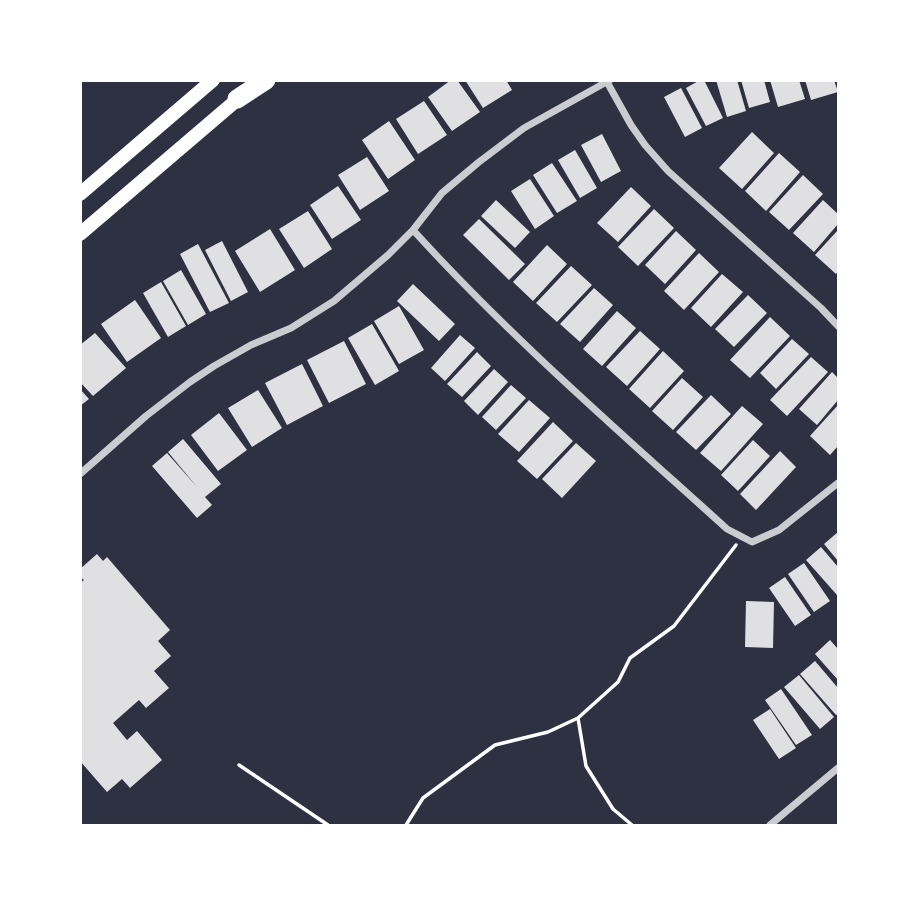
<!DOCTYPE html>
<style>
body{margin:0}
#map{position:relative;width:919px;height:906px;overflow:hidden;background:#2d3142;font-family:Jost,sans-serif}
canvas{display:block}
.frame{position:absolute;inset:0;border:82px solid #fff;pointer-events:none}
</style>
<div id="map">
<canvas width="919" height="906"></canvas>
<div class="frame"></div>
</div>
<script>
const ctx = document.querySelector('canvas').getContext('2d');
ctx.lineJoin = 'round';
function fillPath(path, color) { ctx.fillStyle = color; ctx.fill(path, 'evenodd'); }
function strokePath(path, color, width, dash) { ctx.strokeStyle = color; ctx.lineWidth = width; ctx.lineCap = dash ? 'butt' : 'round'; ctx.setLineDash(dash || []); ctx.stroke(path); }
const building = new Path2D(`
 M451,80H457L480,112L452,131L428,97Z
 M465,80H506L512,90L483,108Z
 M700,80H704L723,118L706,126L686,88Z
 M716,80H737L746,111L727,117Z
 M741,80H764L770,102L749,108Z
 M770,80H799L805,99L778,107Z
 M805,80H834L838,92L811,100Z
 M681,88L702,128L685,137L664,97Z
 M424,101L447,135L418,154L396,119Z
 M389,121L415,160L388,179L362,140Z
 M752,132L774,153L742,189L719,168Z
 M602,134L621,171L601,182L581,145Z
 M575,150L597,188L580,198L558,160Z
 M779,153L800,172L766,211L745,191Z
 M367,157L389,191L360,210L338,175Z
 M552,163L577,201L557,213L533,175Z
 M803,175L823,194L789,230L769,212Z
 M530,179L554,216L535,229L511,191Z
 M338,186L361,220L332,239L310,205Z
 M631,187L651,206L618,242L597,223Z
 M496,200L530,232L515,248L481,216Z
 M823,200L838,214V224L814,252L793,233Z
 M654,209L674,228L638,266L618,247Z
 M308,211L332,249L304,268L279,229Z
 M479,219L525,264L509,280L463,235Z
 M270,229L295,270L260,292L235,251Z
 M838,230V271L836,274L815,255Z
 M676,231L696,250L665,284L645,265Z
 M222,241L248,292L231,301L205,250Z
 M198,244L229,303L210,312L180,254Z
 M547,245L567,264L533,301L513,282Z
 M699,253L719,272L684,310L664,291Z
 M571,266L592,285L557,322L536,303Z
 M181,270L206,314L188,325L163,281Z
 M722,274L743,292L711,327L691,308Z
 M161,282L186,326L168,337L143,293Z
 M413,284L455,324L439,341L397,301Z
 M594,288L613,305L580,342L560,324Z
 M748,295L767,313L734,347L715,329Z
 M135,300L161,338L127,362L101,324Z
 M399,306L424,350L399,364L374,321Z
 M617,311L636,328L602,366L583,349Z
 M770,317L790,336L750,378L730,360Z
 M372,324L399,371L375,385L348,338Z
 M640,331L660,349L627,386L606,367Z
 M95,333L126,368L93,396L80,382V345Z
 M460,335L475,348L445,381L431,368Z
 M792,339L809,354L776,389L760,373Z
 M344,341L366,384L329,403L307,360Z
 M663,351L684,371L650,408L629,389Z
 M477,352L491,366L462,397L447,384Z
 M811,357L828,372L787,416L770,400Z
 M302,364L323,406L287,425L265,383Z
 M494,369L508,382L478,415L464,401Z
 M832,372L838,378V400L817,425L799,409Z
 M682,378L703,397L673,430L652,411Z
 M511,385L526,398L496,430L482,417Z
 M80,389L89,399L80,406Z
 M258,390L282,428L252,447L228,408Z
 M711,395L731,414L696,450L676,432Z
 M529,400L550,418L519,452L498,434Z
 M838,405V446L830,455L810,436Z
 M742,406L763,424L721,471L700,453Z
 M219,413L247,450L218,471L191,435Z
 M553,422L573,441L537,479L517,461Z
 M183,439L221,484L205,497L212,505L197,518L152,466L167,453L197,487L168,452Z
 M753,440L770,456L738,491L721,475Z
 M576,443L596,461L562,498L542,479Z
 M780,451L796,467L756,510L740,494Z
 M838,532V561L824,544Z
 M821,547L838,567V593L837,595L806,560Z
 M97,554L103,561L107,557L170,630L158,641L171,656L154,671L169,688L146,708L139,700L113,723L127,740L137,731L162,760L130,788L122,779L107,792L80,761V583L84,580L80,577V569Z
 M804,563L830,601L814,612L788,574Z
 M785,577L811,615L795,626L769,588Z
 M746,601L774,602L773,648L745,647Z
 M830,640L838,649V680L815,654Z
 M815,661L838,688V714L836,715L800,674Z
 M799,675L834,717L820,729L784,687Z
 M781,689L812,735L796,745L765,700Z
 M770,709L796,748L779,759L753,720Z`);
const path = new Path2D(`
 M239,765L328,825
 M406,825L423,798L495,745L548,732L578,718
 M632,825L613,809L586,766L578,718L618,682L630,658L674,626L736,545`);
const minor = new Path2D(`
 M607,82L631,125L645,145L668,171L821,308L838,326
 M413,230C510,337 620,432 727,529L752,542L779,530L838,483
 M80,474L146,416L190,382L214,366L251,345L291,328L334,301L388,255L413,230L442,193L479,162L524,128L610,80
 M770,825L838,768`);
const secondary = new Path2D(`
 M80,194L213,80
 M80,234L245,93`);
const motorway = new Path2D(`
 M237,99L266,80`);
fillPath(building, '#e0e0e3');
strokePath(path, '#fff', 3.5);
strokePath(minor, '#caccd0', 7);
strokePath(secondary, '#fff', 14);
strokePath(motorway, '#fff', 19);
</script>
